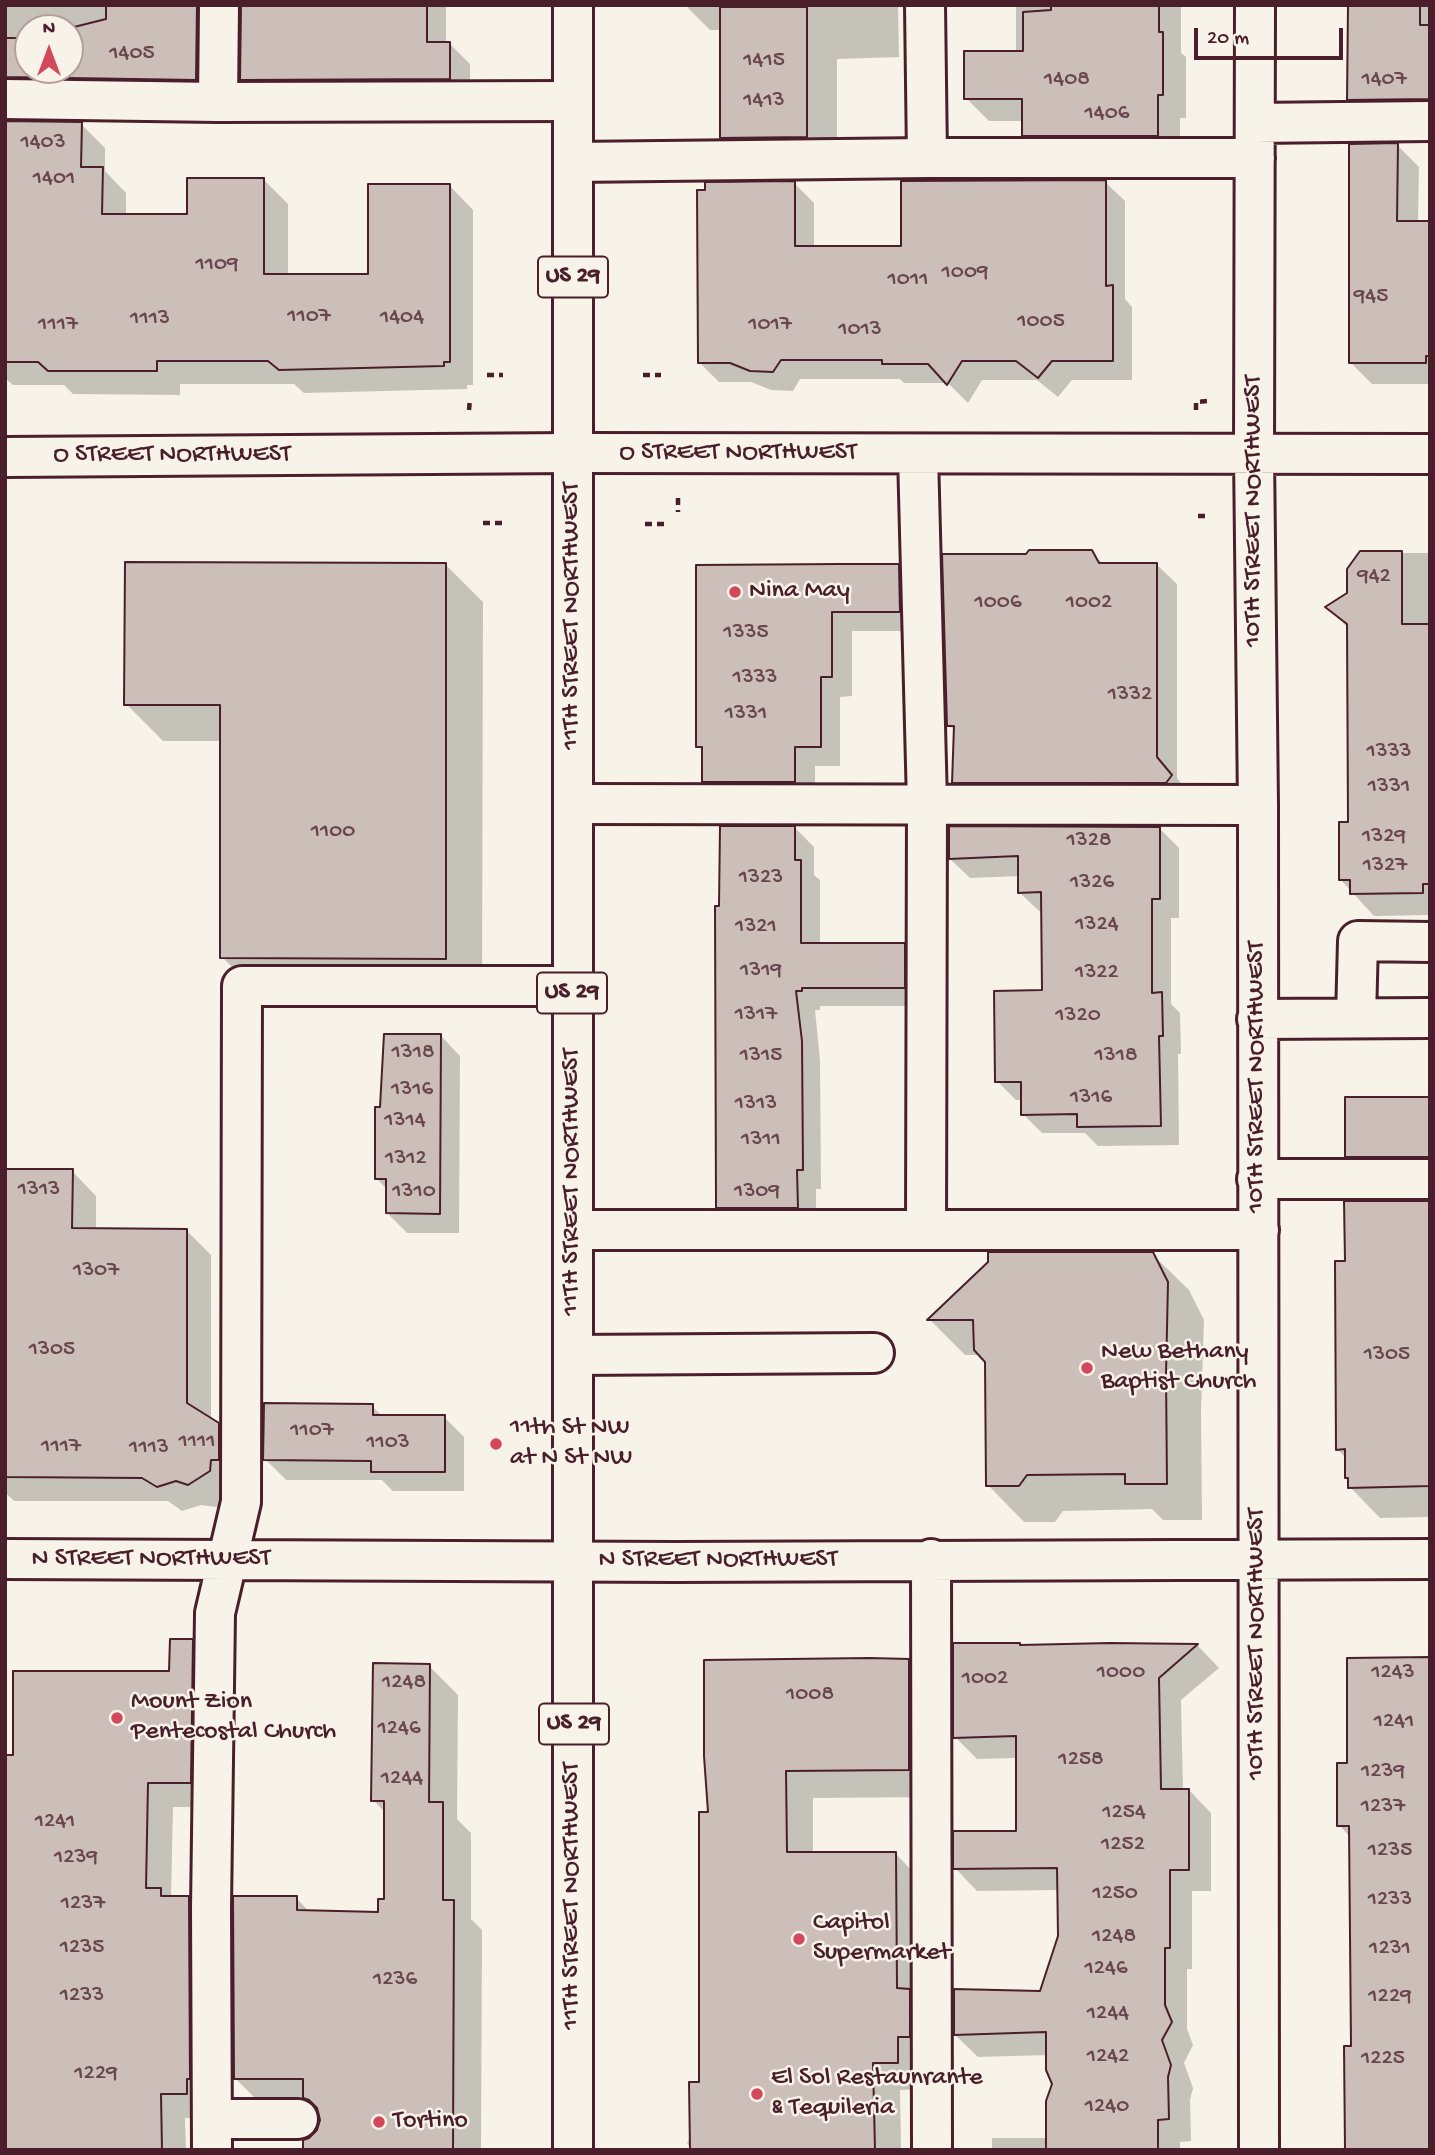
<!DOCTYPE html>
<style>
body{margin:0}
#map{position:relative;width:1435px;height:2155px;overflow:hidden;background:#f7f3e8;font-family:"Gochi Hand",sans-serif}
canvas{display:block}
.frame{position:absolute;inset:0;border:7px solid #4a1f2b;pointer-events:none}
.north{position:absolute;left:14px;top:14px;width:70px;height:70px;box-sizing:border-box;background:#f7f3e8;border:2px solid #b29e9c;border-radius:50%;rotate:0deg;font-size:19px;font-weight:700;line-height:28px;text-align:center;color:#4a1f2b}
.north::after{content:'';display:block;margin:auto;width:24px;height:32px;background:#d1495b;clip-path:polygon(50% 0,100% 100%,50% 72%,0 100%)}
.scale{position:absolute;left:1194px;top:28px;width:149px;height:32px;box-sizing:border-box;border:4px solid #4a1f2b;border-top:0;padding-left:9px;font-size:21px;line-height:24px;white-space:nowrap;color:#4a1f2b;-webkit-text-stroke:5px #f7f3e8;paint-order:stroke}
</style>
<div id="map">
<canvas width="1435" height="2155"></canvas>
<div class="frame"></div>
<div class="north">N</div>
<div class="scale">20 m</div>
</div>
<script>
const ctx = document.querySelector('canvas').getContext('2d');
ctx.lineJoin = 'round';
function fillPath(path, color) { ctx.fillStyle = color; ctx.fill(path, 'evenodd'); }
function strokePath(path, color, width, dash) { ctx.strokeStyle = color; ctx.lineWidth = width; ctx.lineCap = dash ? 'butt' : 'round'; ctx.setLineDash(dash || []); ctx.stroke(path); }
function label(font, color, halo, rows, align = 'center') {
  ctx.font = font + ' "Gochi Hand",sans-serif'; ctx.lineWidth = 5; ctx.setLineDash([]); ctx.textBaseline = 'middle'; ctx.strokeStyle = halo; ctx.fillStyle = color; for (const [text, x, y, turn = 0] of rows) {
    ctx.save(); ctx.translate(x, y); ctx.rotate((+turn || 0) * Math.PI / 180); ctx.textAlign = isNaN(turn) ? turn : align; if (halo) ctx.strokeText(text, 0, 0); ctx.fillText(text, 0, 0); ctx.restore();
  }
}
const shadow = new Path2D(`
 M5,5H224L229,104L5,94ZM28,28H70V70H28Z
 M294,5H446V44H450L470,64V99H262L242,79Z
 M685,5H898L899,57L837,59V168L753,169L722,138V30H710Z
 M1016,5H1181V53L1186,57V118H1180V158H1047L1024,135V121H989L966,98L1016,52Z
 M1349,5H1430V119H1369L1348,99Z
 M5,123L81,124L105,148V171L126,193V216H189L264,180L288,204V275H370L450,186L473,210V385H467V389L304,393L294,384H180V395L73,394L64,385H13L5,378Z
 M1397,145L1419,167L1418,222L1430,232V384H1372L1350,362Z
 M1105,182L1125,201V299L1132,307V380H1072L1058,397L1037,380H982L968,403L948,383H904L900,379H800L793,391L771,390L751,382H719L699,362L794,183L814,203V248H903Z
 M1091,552L1104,565H1157L1177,584V778L1191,796L974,802L954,782L956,732L949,725L1027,555Z
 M1361,553H1430V915L1374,916L1341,880L1350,824L1349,629L1327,607L1349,594Z
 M446,565L483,602L482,995L259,994L222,957V741H163L126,704Z
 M898,565L918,585L919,631H852V696L840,697V766H815V802H723L703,782V751L698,746V567Z
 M795,828L814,847V875L820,880V945H904L923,964V1006H820V1010H815L820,1061L821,1189H816V1227H737L718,1207L721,908Z
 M1159,828L1179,848V918H1171V1004L1180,1013L1181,1054H1178L1179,1145L1098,1146L1085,1133H1042L1023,1114V1100H1016L997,1081L1044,992L1043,911H1039L1019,892V876L970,878L950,859Z
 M441,1036L460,1056L459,1233H407L387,1213V1189L376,1178L382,1109Z
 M1430,1099V1176H1366L1346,1156Z
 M5,1171H72L96,1196V1230L187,1231L211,1255V1420L243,1449L234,1495L216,1507L201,1505L182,1511L168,1501H14L5,1492Z
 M1430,1203V1517L1380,1518L1350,1487V1480L1346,1477V1458L1337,1449L1346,1262Z
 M1152,1254L1189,1290L1204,1320L1201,1411L1202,1520H1163L1152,1509L1063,1511L1055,1522H1024L988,1485L986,1361L981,1355H965L930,1320L990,1262Z
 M372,1406L383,1417H444L464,1437V1491H393L382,1480H286L266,1460Z
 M192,1640L217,1665L215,1807H173L171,1898H189L214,1923L212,2119L185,2118L186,2150H5L14,1756L170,1673Z
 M1110,1644L1198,1646L1219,1668L1181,1700L1183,1791L1189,1790L1211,1813V1891H1192V1969H1187V2029L1193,2045L1184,2063L1193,2088L1190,2100L1191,2141L1180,2142V2150H992V2138H1048L1053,2084L1048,2055L978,2057L955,2035L1041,1993L1060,1936L1059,1890L977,1891L955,1868L1018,1833V1758L977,1759L955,1737L1021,1647Z
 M1430,1658V2150H1347L1346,2047H1353L1351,1838L1339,1825V1765H1348V1659Z
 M909,1661L936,1688V1797L813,1798V1854L895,1853L922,1881L925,2089L900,2090L901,2150H692L687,2143L692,2133L701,2084L709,1813Z
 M429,1666L458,1695L457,1819L471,1833V1919L482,1930L481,2150H305L318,2131L322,2120L320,2112L314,2107H264L235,2078L296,1898L310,1912L380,1913L386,1901V1813L373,1800Z`);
const building = new Path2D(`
 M106,5H197L196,80L5,77V38H28V70H70V28L106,19Z
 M241,5H427V42H450V79L240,80Z
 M1051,5H1159V32H1163V95H1158V136H1022V99H964V51H1023V12L1051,10Z
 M1348,5H1420V25H1430V99L1347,100Z
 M720,7H807V137L720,138Z
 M5,121L82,122L81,167H103L102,214H187V178H264V274H368V184H450V362H444V366L279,370L268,361H157V371H48L38,362H5Z
 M1398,143L1397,221H1430V356H1426V363H1349V144Z
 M1106,180V286L1113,285V361H1052L1038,378L1016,361H962L947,385L928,364H882V360H781L773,372L750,371L730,363H698L697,190H705V182L795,181V246H901V181Z
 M1029,550H1092L1099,563H1157V757L1172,775L1166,783H952L954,726H947L942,554H1026Z
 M1360,551H1402V624H1430V884H1423V893L1350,894V880H1339V822H1348L1347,624L1325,607L1347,593V569Z
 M125,562L446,563V959L220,958V705H124Z
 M841,564H899L900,612H832V677H821V747H795V782H702V747H696V565Z
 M720,826H795V860H801V943H905V988H802V991H796L802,1041L803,1170H797L798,1208H716L715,906H719Z
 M949,826L1160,827V899H1152V993L1162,992L1163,1036H1159L1161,1126L1077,1127V1114L1021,1115V1082H995L994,991L1042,990L1041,892L1018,893V856L949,859Z
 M384,1034H441L440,1214L386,1213V1179H375V1107H380Z
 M1345,1097H1430V1157H1345Z
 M5,1169H73L72,1228L187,1229V1403L219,1423V1460H211L210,1471L188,1485L176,1481L157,1487L142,1478L5,1477Z
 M1344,1201H1430V1486L1348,1488V1478H1345V1449L1336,1450L1335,1261H1345Z
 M988,1252H1153L1168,1282L1166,1374L1167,1484H1125V1474L1027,1475L1019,1486H986L985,1362L974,1350L973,1320H927L988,1262Z
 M264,1403L373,1404V1415H445V1472H371V1461L263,1460Z
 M170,1639H193L191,1783H148L146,1888H161V1896H189L190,2079H187V2094H161L162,2150H5V1755H13V1671H169Z
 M953,1643H1020V1645L1110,1643L1198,1644L1159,1678L1161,1789H1189V1870H1170V1948H1165V2005L1172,2022L1162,2040L1171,2065L1168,2077L1169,2119L1158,2120V2150H1046V2101L1052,2084L1046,2070V2032L954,2035V1989L1040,1991L1058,1936L1057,1868L953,1869V1831H1016V1736L953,1738Z
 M1430,1657V2150H1345L1344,2046H1351L1349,1826H1337V1763H1347V1658Z
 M870,1658L909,1659V1770L786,1771L787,1852H896L897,1988L910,1989V2037H898V2063H873L875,2150H690L689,2082H699V1812H708L704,1756V1660Z
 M373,1663L430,1664L429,1802H443V1900H454L453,2150H303V2140L309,2138L317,2130L320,2120L317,2108L309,2100L303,2098V2079H234L233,1896H297V1910L378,1912V1899H384V1801H371Z`);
const path = new Path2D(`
 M487,375H503
 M643,375H661
 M469,410L470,399
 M1196,410V402L1208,401
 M678,498V512
 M1198,516H1210
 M483,523H503
 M645,524H669`);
const minor = new Path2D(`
 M925,5L927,158
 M1255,5L1254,455L1258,805L1259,2150
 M5,99L218,102L573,101
 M218,102L219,5
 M1255,123L1430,121
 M573,162L927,158H1255
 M918,455L927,803L926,1230
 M5,457L573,453L1430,454
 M573,804L1258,805
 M1356,1018L1358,941L1430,942
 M1257,1019L1430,1018
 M1257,1179H1430
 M573,1230H1259
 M573,1355L874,1353
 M5,1559L675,1562L1430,1559
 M931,1559L932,2150
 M212,2119H298
 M212,2150L211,1908L215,1613L241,1502L242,986H572`);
const highway = new Path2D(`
 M573,2150V5`);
const markers = [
 [735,592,7,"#d1495b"],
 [1087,1368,7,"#d1495b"],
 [496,1444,7,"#d1495b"],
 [117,1718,7,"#d1495b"],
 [799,1939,7,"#d1495b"],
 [757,2094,7,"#d1495b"],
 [379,2122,7,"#d1495b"]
];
const numberNames = [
 ["1405",132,54],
 ["1415",764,61],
 ["1408",1067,80],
 ["1407",1384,80],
 ["1413",764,101],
 ["1406",1107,114],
 ["1403",43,143],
 ["1401",54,179],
 ["1109",217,265],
 ["1009",965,273],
 ["1011",908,280],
 ["945",1371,297],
 ["1107",309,317],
 ["1404",402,318],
 ["1113",150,319],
 ["1005",1041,322],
 ["1117",58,325],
 ["1017",770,325],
 ["1013",860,330],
 ["942",1374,577],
 ["1006",998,603],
 ["1002",1089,603],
 ["1335",746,633],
 ["1333",755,678],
 ["1332",1130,695],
 ["1331",746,714],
 ["1333",1389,752],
 ["1331",1389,787],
 ["1100",333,832],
 ["1329",1384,837],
 ["1328",1089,841],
 ["1327",1385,866],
 ["1323",761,878],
 ["1326",1092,883],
 ["1324",1097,925],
 ["1321",756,927],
 ["1319",761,971],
 ["1322",1097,973],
 ["1317",756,1015],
 ["1320",1078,1016],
 ["1318",413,1053],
 ["1315",761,1056],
 ["1318",1116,1056],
 ["1316",412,1090],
 ["1316",1091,1098],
 ["1313",756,1104],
 ["1314",405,1121],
 ["1311",761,1140],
 ["1312",406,1159],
 ["1313",39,1190],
 ["1310",414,1192],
 ["1309",757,1192],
 ["1307",96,1271],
 ["1305",52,1350],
 ["1305",1387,1355],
 ["1107",312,1431],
 ["1111",197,1442],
 ["1103",388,1443],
 ["1117",61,1447],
 ["1113",149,1448],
 ["1000",1121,1673],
 ["1243",1393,1673],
 ["1002",985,1679],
 ["1248",404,1683],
 ["1008",810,1695],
 ["1241",1394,1722],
 ["1246",399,1729],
 ["1258",1081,1760],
 ["1239",1383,1772],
 ["1244",402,1779],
 ["1237",1383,1807],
 ["1254",1124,1813],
 ["1241",55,1822],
 ["1252",1123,1845],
 ["1235",1390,1851],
 ["1239",76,1858],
 ["1250",1115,1894],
 ["1233",1390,1900],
 ["1237",83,1904],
 ["1248",1114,1937],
 ["1235",82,1948],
 ["1231",1390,1949],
 ["1246",1106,1969],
 ["1236",395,1980],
 ["1233",82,1996],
 ["1229",1390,1997],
 ["1244",1108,2014],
 ["1242",1108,2057],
 ["1225",1383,2059],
 ["1229",96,2074],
 ["1240",1107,2107]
];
const shields = [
 [573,277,70],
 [572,993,70],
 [574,1724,70]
];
const shieldNames = [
 ["US 29",573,277],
 ["US 29",572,993],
 ["US 29",574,1724]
];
const streetNames = [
 ["O STREET NORTHWEST",738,454],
 ["O STREET NORTHWEST",172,456],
 ["10TH STREET NORTHWEST",1255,511,-90],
 ["11TH STREET NORTHWEST",573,616,-90],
 ["10TH STREET NORTHWEST",1258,1077,-90],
 ["11TH STREET NORTHWEST",573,1182,-90],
 ["N STREET NORTHWEST",151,1560],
 ["N STREET NORTHWEST",718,1561],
 ["10TH STREET NORTHWEST",1258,1644,-90],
 ["11TH STREET NORTHWEST",573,1896,-90]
];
const poiNames = [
 ["Nina May",749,592],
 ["New Bethany",1101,1353],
 ["Baptist Church",1101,1383],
 ["11th St NW",510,1429],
 ["at N St NW",510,1459],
 ["Mount Zion",131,1703],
 ["Pentecostal Church",131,1733],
 ["Capitol",813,1924],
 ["Supermarket",813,1954],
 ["El Sol Restaunrante",771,2079],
 ["& Tequileria",771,2109],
 ["Tortino",393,2122]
];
fillPath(shadow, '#0003');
fillPath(building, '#ccbfb9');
strokePath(building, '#4a1f2b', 2);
strokePath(minor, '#4a1f2b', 44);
strokePath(highway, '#4a1f2b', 44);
strokePath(path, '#4a1f2b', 4.5, [7, 5]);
strokePath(minor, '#f7f3e8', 38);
strokePath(highway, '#f7f3e8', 38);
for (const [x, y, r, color] of markers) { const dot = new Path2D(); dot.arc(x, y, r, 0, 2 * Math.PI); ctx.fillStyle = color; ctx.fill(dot); strokePath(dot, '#f7f3e8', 2.5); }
label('23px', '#6a474e', null, numberNames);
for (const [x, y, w] of shields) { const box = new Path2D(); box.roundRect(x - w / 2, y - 20.5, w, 41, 5); ctx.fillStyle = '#f7f3e8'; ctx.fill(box); strokePath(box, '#4a1f2b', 2); }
label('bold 24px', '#4a1f2b', null, shieldNames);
label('26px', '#4a1f2b', '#f7f3e8', streetNames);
label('26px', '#4a1f2b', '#f7f3e8', poiNames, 'left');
</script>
